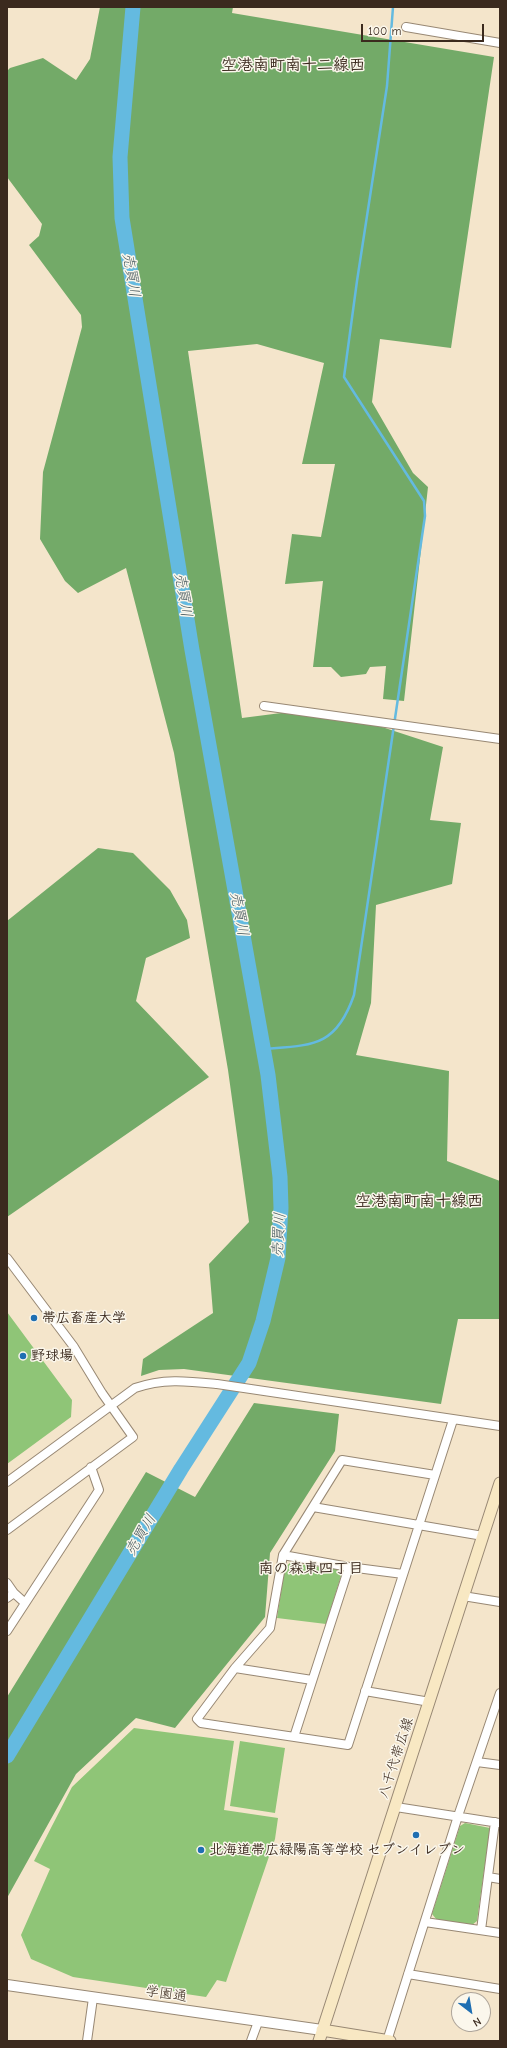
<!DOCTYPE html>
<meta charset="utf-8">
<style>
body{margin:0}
#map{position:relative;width:507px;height:2048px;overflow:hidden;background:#f4e5cb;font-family:"Comic Neue",sans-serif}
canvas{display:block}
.frame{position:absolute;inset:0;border:8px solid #3b2a1e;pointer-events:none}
.north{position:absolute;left:451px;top:1992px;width:40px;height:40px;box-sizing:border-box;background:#fbf7ec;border:1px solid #aea59a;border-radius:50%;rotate:149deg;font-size:11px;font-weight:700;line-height:16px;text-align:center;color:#3b2a1e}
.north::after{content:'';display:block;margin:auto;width:14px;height:18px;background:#1f6fb2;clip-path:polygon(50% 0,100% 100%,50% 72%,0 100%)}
.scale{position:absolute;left:361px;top:24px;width:123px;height:18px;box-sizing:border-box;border:2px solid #3b2a1e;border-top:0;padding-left:5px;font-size:12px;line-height:14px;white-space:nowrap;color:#3b2a1e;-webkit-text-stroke:3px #fbf7ec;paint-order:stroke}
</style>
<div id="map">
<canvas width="507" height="2048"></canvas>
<div class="frame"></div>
<div class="north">N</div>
<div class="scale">100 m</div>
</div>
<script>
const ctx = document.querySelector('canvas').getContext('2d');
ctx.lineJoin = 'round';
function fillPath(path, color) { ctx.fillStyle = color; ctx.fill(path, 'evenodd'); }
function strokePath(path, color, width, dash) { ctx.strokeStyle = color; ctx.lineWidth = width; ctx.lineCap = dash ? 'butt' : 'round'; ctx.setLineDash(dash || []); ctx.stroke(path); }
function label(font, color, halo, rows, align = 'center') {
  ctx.font = font + ' "Comic Neue","Klee One",sans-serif'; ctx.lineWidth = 3; ctx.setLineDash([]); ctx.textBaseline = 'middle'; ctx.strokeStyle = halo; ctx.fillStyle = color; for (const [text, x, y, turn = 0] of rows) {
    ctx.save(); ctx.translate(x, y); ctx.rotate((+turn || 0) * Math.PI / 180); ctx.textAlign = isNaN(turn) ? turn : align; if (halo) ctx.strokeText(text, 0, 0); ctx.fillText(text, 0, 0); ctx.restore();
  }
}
const green = new Path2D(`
 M7,1312L72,1400L71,1417L7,1464Z
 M290,1563L337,1569L341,1576L326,1624L277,1618L285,1567Z
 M134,1728L234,1741L224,1810L278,1818L275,1839L226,1982L217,1980L206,1997L73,1977L31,1959L21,1935L50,1869L34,1861L72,1787Z
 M240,1741L285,1748L275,1813L230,1806Z
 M465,1823L490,1828L477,1921L472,1925L437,1920L432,1914L460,1826Z`);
const forest = new Path2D(`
 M100,7H233L232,13L494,57L451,348L380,339L372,402L413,473L428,487L404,701L383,699L386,666L370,667L366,674L341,677L331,667H313L323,581L285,584L292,534L321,537L335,464H302L324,363L257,344L188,351L242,718L289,712L382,727L443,747L430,820L461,823L452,884L376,905L371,1003L356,1055L449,1071L447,1161L500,1181V1319H458L441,1404L184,1369L159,1370L141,1376L143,1359L213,1313L209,1264L249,1222L228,1070L174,753L126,568L78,593L65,581L40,539L43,472L82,327L81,315L29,245L39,236L42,224L7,177V71L10,68L43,58L76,80L90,59Z
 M98,848L133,853L170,890L187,920L190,938L146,958L136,1001L209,1077L7,1217V921Z
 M254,1403L339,1414L335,1451L270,1553L265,1617L175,1728L136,1718L76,1774L7,1898V1697L146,1472L195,1497Z`);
const stream = new Path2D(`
 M264,1049C313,1045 336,1047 354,995L425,516L424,501L344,377L357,281L387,86L393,7`);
const river = new Path2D(`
 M7,1756L181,1469L249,1363L263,1321L278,1258L281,1208L280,1177L268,1075L192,650L122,218L120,157L133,7`);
const minor = new Path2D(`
 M406,27L500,43
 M264,706L500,739
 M7,1258L74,1347L102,1393L133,1437L7,1530
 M435,1475L342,1460L283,1555L270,1628L235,1668L197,1719L201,1723L348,1745L453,1420
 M7,1482L135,1388C163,1378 188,1381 217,1384L500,1426
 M313,1507L483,1536
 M283,1555L349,1567L403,1574
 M7,1583L14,1593L25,1603
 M463,1596L500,1602
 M7,1598L14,1593
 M7,1631L99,1490L91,1467
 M235,1668L312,1680
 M365,1691L430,1702
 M294,1737L349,1567
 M477,1762L500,1765
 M396,1807L499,1823
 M488,1877L500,1879
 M425,1922L500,1933
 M481,1930L495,1822
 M408,1974L500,1989
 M87,2041L93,1998
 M251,2041L258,2022
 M387,2041L458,1816L500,1693`);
const tertiary = new Path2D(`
 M7,1985L322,2030`);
const secondary = new Path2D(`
 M322,2030L390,2041
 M319,2041L500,1483`);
const markers = [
 [34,1318,4,"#1f6fb2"],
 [23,1356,4,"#1f6fb2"],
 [416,1835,4,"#1f6fb2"],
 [201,1850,4,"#1f6fb2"]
];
const poiNames = [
 ["帯広畜産大学",42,1318],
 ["野球場",31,1356],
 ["北海道帯広緑陽高等学校",209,1850],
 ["セブンイレブン",416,1850,"center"]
];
const streetNames = [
 ["八千代帯広線",396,1758,-72],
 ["学園通",166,1994,8]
];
const waterNames = [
 ["売買川",131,275,81],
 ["売買川",183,595,81],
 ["売買川",239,914,80],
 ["売買川",279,1235,-86],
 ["売買川",141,1535,-59]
];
const neighbourhoodNames = [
 ["南の森東四丁目",311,1569]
];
const quarterNames = [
 ["空港南町南十二線西",293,65],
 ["空港南町南十線西",419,1201]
];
fillPath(green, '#8fc577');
fillPath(forest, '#73aa68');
strokePath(stream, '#64bae0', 2.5);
strokePath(river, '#64bae0', 15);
strokePath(minor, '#988874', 10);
strokePath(tertiary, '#988874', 12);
strokePath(secondary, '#988874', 13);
strokePath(minor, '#fff', 8);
strokePath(tertiary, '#fff', 10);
strokePath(secondary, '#f8e8c3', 11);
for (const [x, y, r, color] of markers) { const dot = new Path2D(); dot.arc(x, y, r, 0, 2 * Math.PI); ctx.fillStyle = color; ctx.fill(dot); strokePath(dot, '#fbf7ec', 1.5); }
label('bold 14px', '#3b2a1e', '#fbf7ec', poiNames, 'left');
label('14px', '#3b2a1e', '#fbf7ec', streetNames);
label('italic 15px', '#495c62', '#fbf7ec', waterNames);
label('bold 15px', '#3b2a1e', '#fbf7ec', neighbourhoodNames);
label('bold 16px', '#3b2a1e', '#fbf7ec', quarterNames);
</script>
